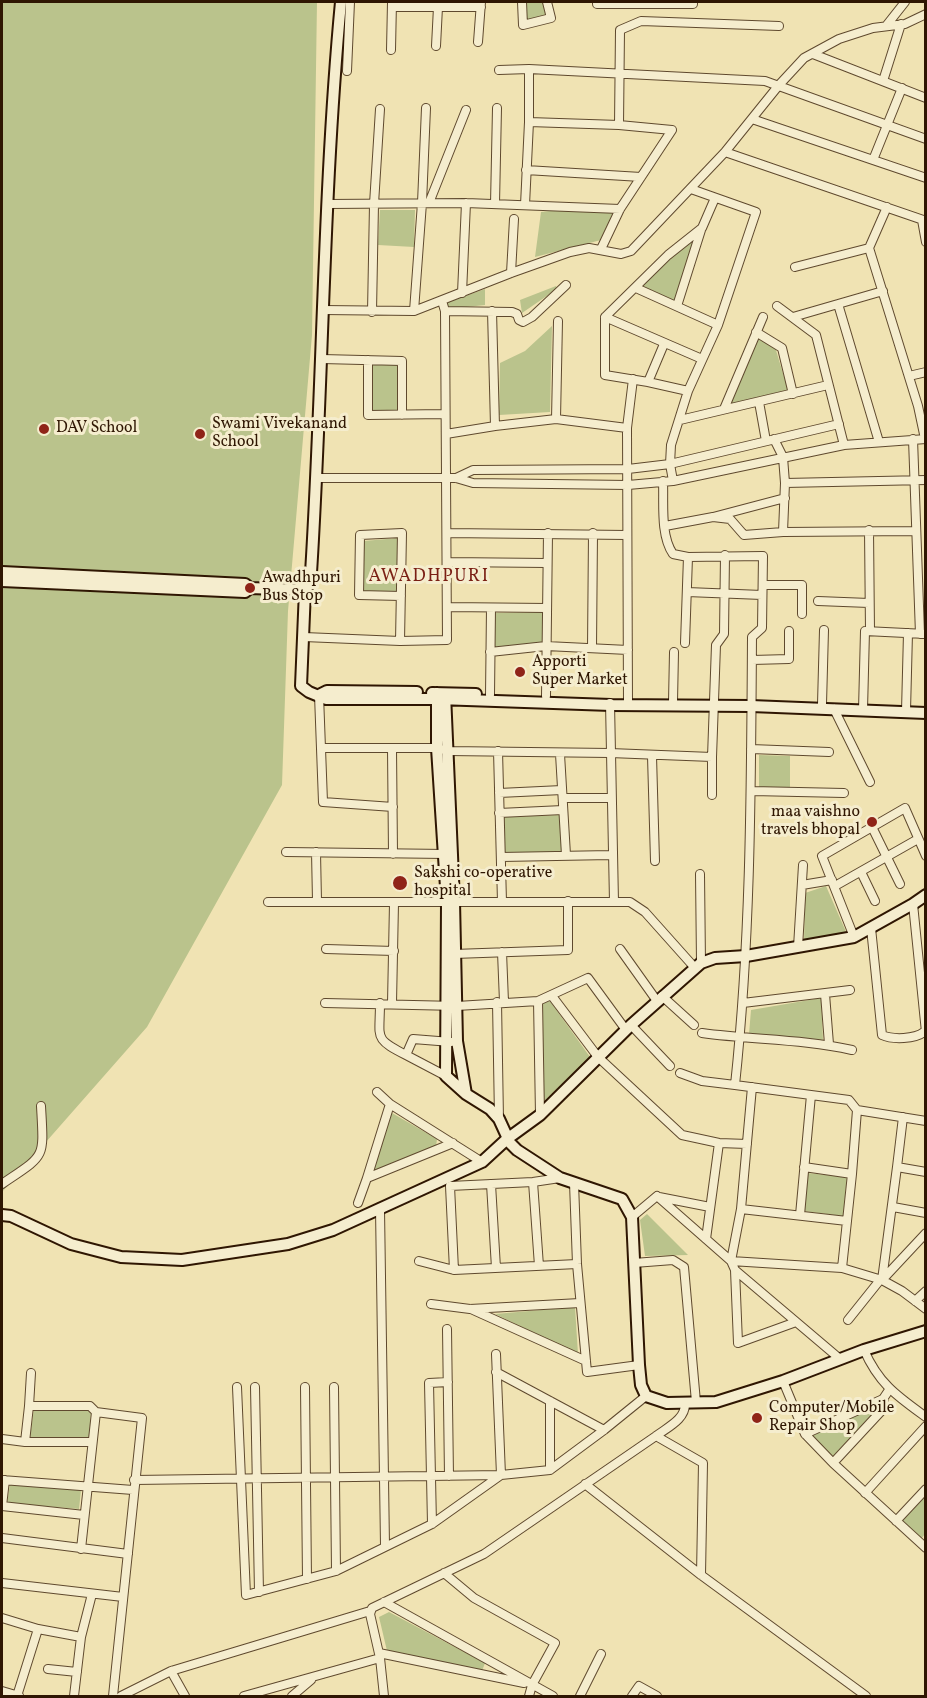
<!DOCTYPE html>
<style>
body{margin:0}
#map{position:relative;width:927px;height:1698px;overflow:hidden;background:#f0e3b3;font-family:Vollkorn,serif}
canvas{display:block}
.frame{position:absolute;inset:0;border:3px solid #2f1602;pointer-events:none}
</style>
<div id="map">
<canvas width="927" height="1698"></canvas>
<div class="frame"></div>
</div>
<script>
const ctx = document.querySelector('canvas').getContext('2d');
ctx.lineJoin = 'round';
function fillPath(path, color) { ctx.fillStyle = color; ctx.fill(path, 'evenodd'); }
function strokePath(path, color, width, dash) { ctx.strokeStyle = color; ctx.lineWidth = width; ctx.lineCap = dash ? 'butt' : 'round'; ctx.setLineDash(dash || []); ctx.stroke(path); }
function label(font, color, halo, rows, align = 'center') {
  ctx.font = font + ' Vollkorn,serif'; ctx.lineWidth = 6; ctx.setLineDash([]); ctx.textBaseline = 'middle'; ctx.strokeStyle = halo; ctx.fillStyle = color; for (const [text, x, y, turn = 0] of rows) {
    ctx.save(); ctx.translate(x, y); ctx.rotate((+turn || 0) * Math.PI / 180); ctx.textAlign = isNaN(turn) ? turn : align; if (halo) ctx.strokeText(text, 0, 0); ctx.fillText(text, 0, 0); ctx.restore();
  }
}
const green = new Path2D(`
 M2,2H317L312,335L288,611L282,785L147,1027L2,1192Z
 M527,2H544L548,16L526,21Z
 M380,210H415L414,247L378,245Z
 M559,210L613,213L601,240L535,257L541,212Z
 M699,232L676,301L642,287L667,260Z
 M556,286L557,289L522,313L520,300Z
 M485,289V305L448,309L446,303Z
 M552,326L550,412L499,415L500,363L525,351Z
 M758,339L775,347L788,390L731,404Z
 M370,364H397L399,411H371Z
 M398,538V593L363,592L364,541Z
 M544,612L543,644L494,649V613Z
 M759,755L790,756V787H759Z
 M560,815L562,852L505,853L504,817Z
 M826,886L847,934L804,942L805,893Z
 M821,998L823,1040L749,1034L751,1010Z
 M550,1001L590,1057L544,1101L541,1004Z
 M392,1113L437,1139L436,1147L375,1171L374,1169Z
 M807,1173L847,1177L843,1216L803,1211Z
 M647,1214L688,1255L645,1256L640,1220Z
 M575,1307L578,1354L495,1314Z
 M878,1401L881,1405L832,1457L812,1436Z
 M34,1408L91,1410L89,1439L30,1438Z
 M10,1484L81,1490L79,1509L7,1503Z
 M925,1495V1534L921,1539L902,1521Z
 M389,1612L485,1663L482,1671L388,1655L379,1617Z`);
const street = new Path2D(`
 M522,2L523,25L551,18L547,2
 M597,2V4H693V2
 M392,7H481
 M886,26L905,2
 M478,42L481,2
 M436,46L438,7
 M391,50L392,2
 M813,54L926,98
 M499,70L529,69L765,81L926,139
 M347,71L350,2
 M883,81L901,24
 M752,119L926,178
 M529,122L619,125L672,130L620,209L601,249
 M619,125L620,30L641,21L779,26
 M725,152L926,221
 M873,160L902,88
 M526,170L641,177
 M429,203L466,110
 M328,204L466,203L620,209
 M495,204L497,108
 M525,205L529,122V69
 M922,220L926,242
 M869,248L918,406L925,439
 M795,267L869,248L887,207
 M511,273L514,219
 M636,288L718,325
 M462,293L466,203
 M838,304L879,442
 M677,306L701,230
 M777,306L816,335L844,445
 M323,310L414,311L511,273L570,252L589,248L621,254L631,251L725,152L779,85L804,58L839,39L873,28L905,24L926,14
 M414,311L422,203L426,108
 M445,311L512,312L517,314L519,320L523,322L532,317L566,285
 M492,311L495,426
 M372,312L374,204L380,109
 M605,317L702,359
 M793,317L883,291
 M756,332L782,348L793,394
 M322,359L402,361V415
 M368,360V415L445,414
 M909,376L926,372
 M648,382L664,344
 M688,391L648,382L605,375V317L668,255L702,228L715,198
 M759,402L766,441
 M724,409L763,317
 M556,419L558,321
 M680,420L828,385
 M446,434L495,426L556,419L627,428
 M774,439L783,457L785,483L783,532
 M913,439L920,634
 M317,478H456L473,483L628,485L673,481L844,445L926,439
 M456,478L473,470L628,469L670,464L839,424
 M663,481C664,503 660,535 673,554L688,557L763,556L762,628L752,637C751,787 751,936 735,1085L849,1100L857,1110L926,1121
 M673,481L670,464L671,445L688,391L718,325L756,212L691,189
 M785,483L926,480
 M713,517L730,519L744,535L783,532L916,531
 M665,526L713,517L785,498
 M869,530L870,631
 M447,533L627,535
 M447,562L547,563
 M763,585H802V614
 M687,592L762,595
 M818,601L869,603
 M447,607L547,608
 M304,637L400,641L447,640L445,311L442,301
 M400,641L402,533L360,535L359,595L401,596
 M685,643L688,557
 M592,648L593,533
 M490,652L546,646L628,650
 M752,660L789,659V631
 M319,695L323,802L393,807
 M490,695L491,608
 M546,696L548,533
 M673,702L674,652
 M610,703L614,902
 M822,704L824,630
 M628,705L627,428L633,379
 M834,709L870,782
 M863,710L865,631L926,634
 M906,711L908,633
 M321,748H437L448,751L610,753L712,757
 M392,749L393,854
 M751,749L829,752
 M498,751L502,902
 M560,754L566,855
 M652,756L655,861
 M752,791L844,793
 M499,793L562,790
 M712,795V757L716,645L724,634L725,555
 M563,798H611
 M499,813L563,810
 M872,827L900,884
 M286,852L446,854
 M316,852L317,901
 M501,857L611,855
 M861,872L875,901
 M700,874L701,963
 M802,885L832,880
 M835,886L918,839
 M268,902H630L645,912L695,968
 M913,904L926,1032
 M871,928L882,1035C893,1040 915,1039 924,1032
 M854,937L822,856L905,808L926,856
 M798,947L803,865
 M326,949L394,951
 M620,949L657,1001
 M502,952L504,1002
 M454,954L568,950V901
 M825,994L829,1044
 M552,996L598,1057L682,1135L719,1143L747,1144
 M662,996L694,1025
 M538,1001L540,1115
 M497,1002L499,1119
 M325,1003L457,1006L538,1001L588,978L626,1030
 M380,1003C380,1039 373,1038 406,1055
 M392,1003L394,903
 M743,1003L850,990
 M631,1025L670,1066
 M702,1033C752,1040 803,1039 852,1050
 M680,1073L702,1081L735,1085
 M446,1076L406,1055L413,1039L451,1042
 M752,1087L741,1209L731,1261L735,1270L738,1343L796,1322
 M377,1092L390,1104L482,1162
 M390,1104L367,1178L453,1143
 M804,1167L852,1174
 M897,1167L903,1117
 M533,1182L539,1266
 M574,1183L577,1264L587,1372L639,1365
 M2,1184C46,1154 44,1160 41,1106
 M491,1184L496,1268
 M659,1197L710,1207
 M358,1203L367,1178
 M893,1207L926,1213
 M380,1209L385,1546
 M741,1209L847,1221
 M800,1215L811,1095
 M632,1217L657,1196L731,1261L842,1268L882,1280L902,1291L926,1309
 M706,1239L719,1143
 M419,1261L454,1270L577,1264
 M634,1263L673,1260L684,1267L696,1402
 M842,1268L852,1174L857,1110
 M454,1270L450,1186L533,1182L560,1178
 M735,1270L840,1359
 M883,1279L926,1233
 M882,1280L897,1167L926,1172
 M915,1301L926,1291
 M431,1304L470,1309L580,1303
 M471,1309L586,1361
 M848,1320L880,1280
 M447,1329L449,1476
 M864,1350C879,1384 897,1396 926,1417
 M496,1372L604,1430
 M783,1381L805,1434L833,1463L926,1548
 M237,1387L246,1595L336,1571L432,1524L501,1475L550,1470L604,1430L646,1396
 M255,1387L259,1592
 M305,1387L307,1579
 M334,1387L336,1571
 M29,1406L31,1373
 M805,1434L883,1399L889,1390
 M656,1436L703,1463L701,1575
 M2,1439L25,1442H92
 M25,1442L29,1406H90L96,1412L142,1418L113,1696
 M833,1463L885,1407L883,1399
 M550,1470V1401
 M2,1480L133,1490
 M134,1480L501,1475L496,1354
 M585,1484L701,1575L866,1696
 M865,1493L926,1426
 M2,1506L84,1515
 M2,1506L5,1480
 M896,1521L926,1489
 M432,1524L429,1383L448,1382
 M2,1538L128,1554
 M81,1549L96,1412
 M444,1573L474,1598L555,1643L532,1685L529,1696
 M2,1583L123,1597
 M384,1602L553,1696
 M2,1618L38,1629L81,1637L74,1696
 M81,1637L92,1594
 M379,1653L524,1683
 M48,1669L77,1672
 M171,1671L185,1696
 M2,1691L19,1696
 M17,1696L38,1629
 M121,1696L171,1671L370,1611
 M244,1696L380,1658
 M292,1696L311,1680
 M384,1696L380,1658L370,1614L372,1608L484,1554L656,1436C668,1427 686,1419 685,1403
 M580,1696L601,1654
 M632,1696L639,1686L657,1696`);
const secondary = new Path2D(`
 M341,2C323,191 323,383 311,573L309,584L305,590L301,686L309,692L326,699H438L611,705L751,706L926,713
 M2,572L245,584L250,588L305,590
 M2,581L245,592L250,588
 M432,693L476,694
 M437,693V748L447,903L446,1076L466,1094L490,1109L499,1119L510,1143L517,1150L560,1178L622,1199L632,1217L639,1365L641,1385L646,1396L667,1403L716,1402L783,1381L864,1350L926,1331
 M445,694L454,901L457,1041L466,1094
 M319,695L327,691L417,692
 M2,1215L11,1216L71,1244L121,1257L182,1260L288,1244L333,1230L482,1162L507,1139L540,1115L631,1025L701,963L715,958L746,956L854,937L913,904L926,895`);
const markers = [
 [44,429,6,"#8f2418"],
 [200,434,6,"#8f2418"],
 [250,588,6,"#8f2418"],
 [520,672,6,"#8f2418"],
 [872,822,6,"#8f2418"],
 [400,883,8,"#8f2418"],
 [757,1418,6,"#8f2418"]
];
const poiNames = [
 ["Swami Vivekanand",212,425],
 ["School",212,443],
 ["DAV School",56,429],
 ["Awadhpuri",262,579],
 ["Bus Stop",262,597],
 ["Apporti",532,663],
 ["Super Market",532,681],
 ["maa vaishno",860,813,"right"],
 ["travels bhopal",860,831,"right"],
 ["Sakshi co-operative",414,874],
 ["hospital",414,892],
 ["Computer/Mobile",769,1409],
 ["Repair Shop",769,1427]
];
const neighbourhoodNames = [
 ["AWADHPURI",429,578]
];
fillPath(green, '#bac38c');
strokePath(street, '#5f492e', 10);
strokePath(secondary, '#2f1602', 14);
strokePath(street, '#f5edce', 8);
strokePath(secondary, '#f5edce', 10);
for (const [x, y, r, color] of markers) { const dot = new Path2D(); dot.arc(x, y, r, 0, 2 * Math.PI); ctx.fillStyle = color; ctx.fill(dot); strokePath(dot, '#f5edce', 2); }
label('16px', '#2f1602', '#f5edce', poiNames, 'left');
ctx.letterSpacing = '1.5px';
label('18px', '#7a1f14', '#f5edce', neighbourhoodNames);
ctx.letterSpacing = '0px';
</script>
